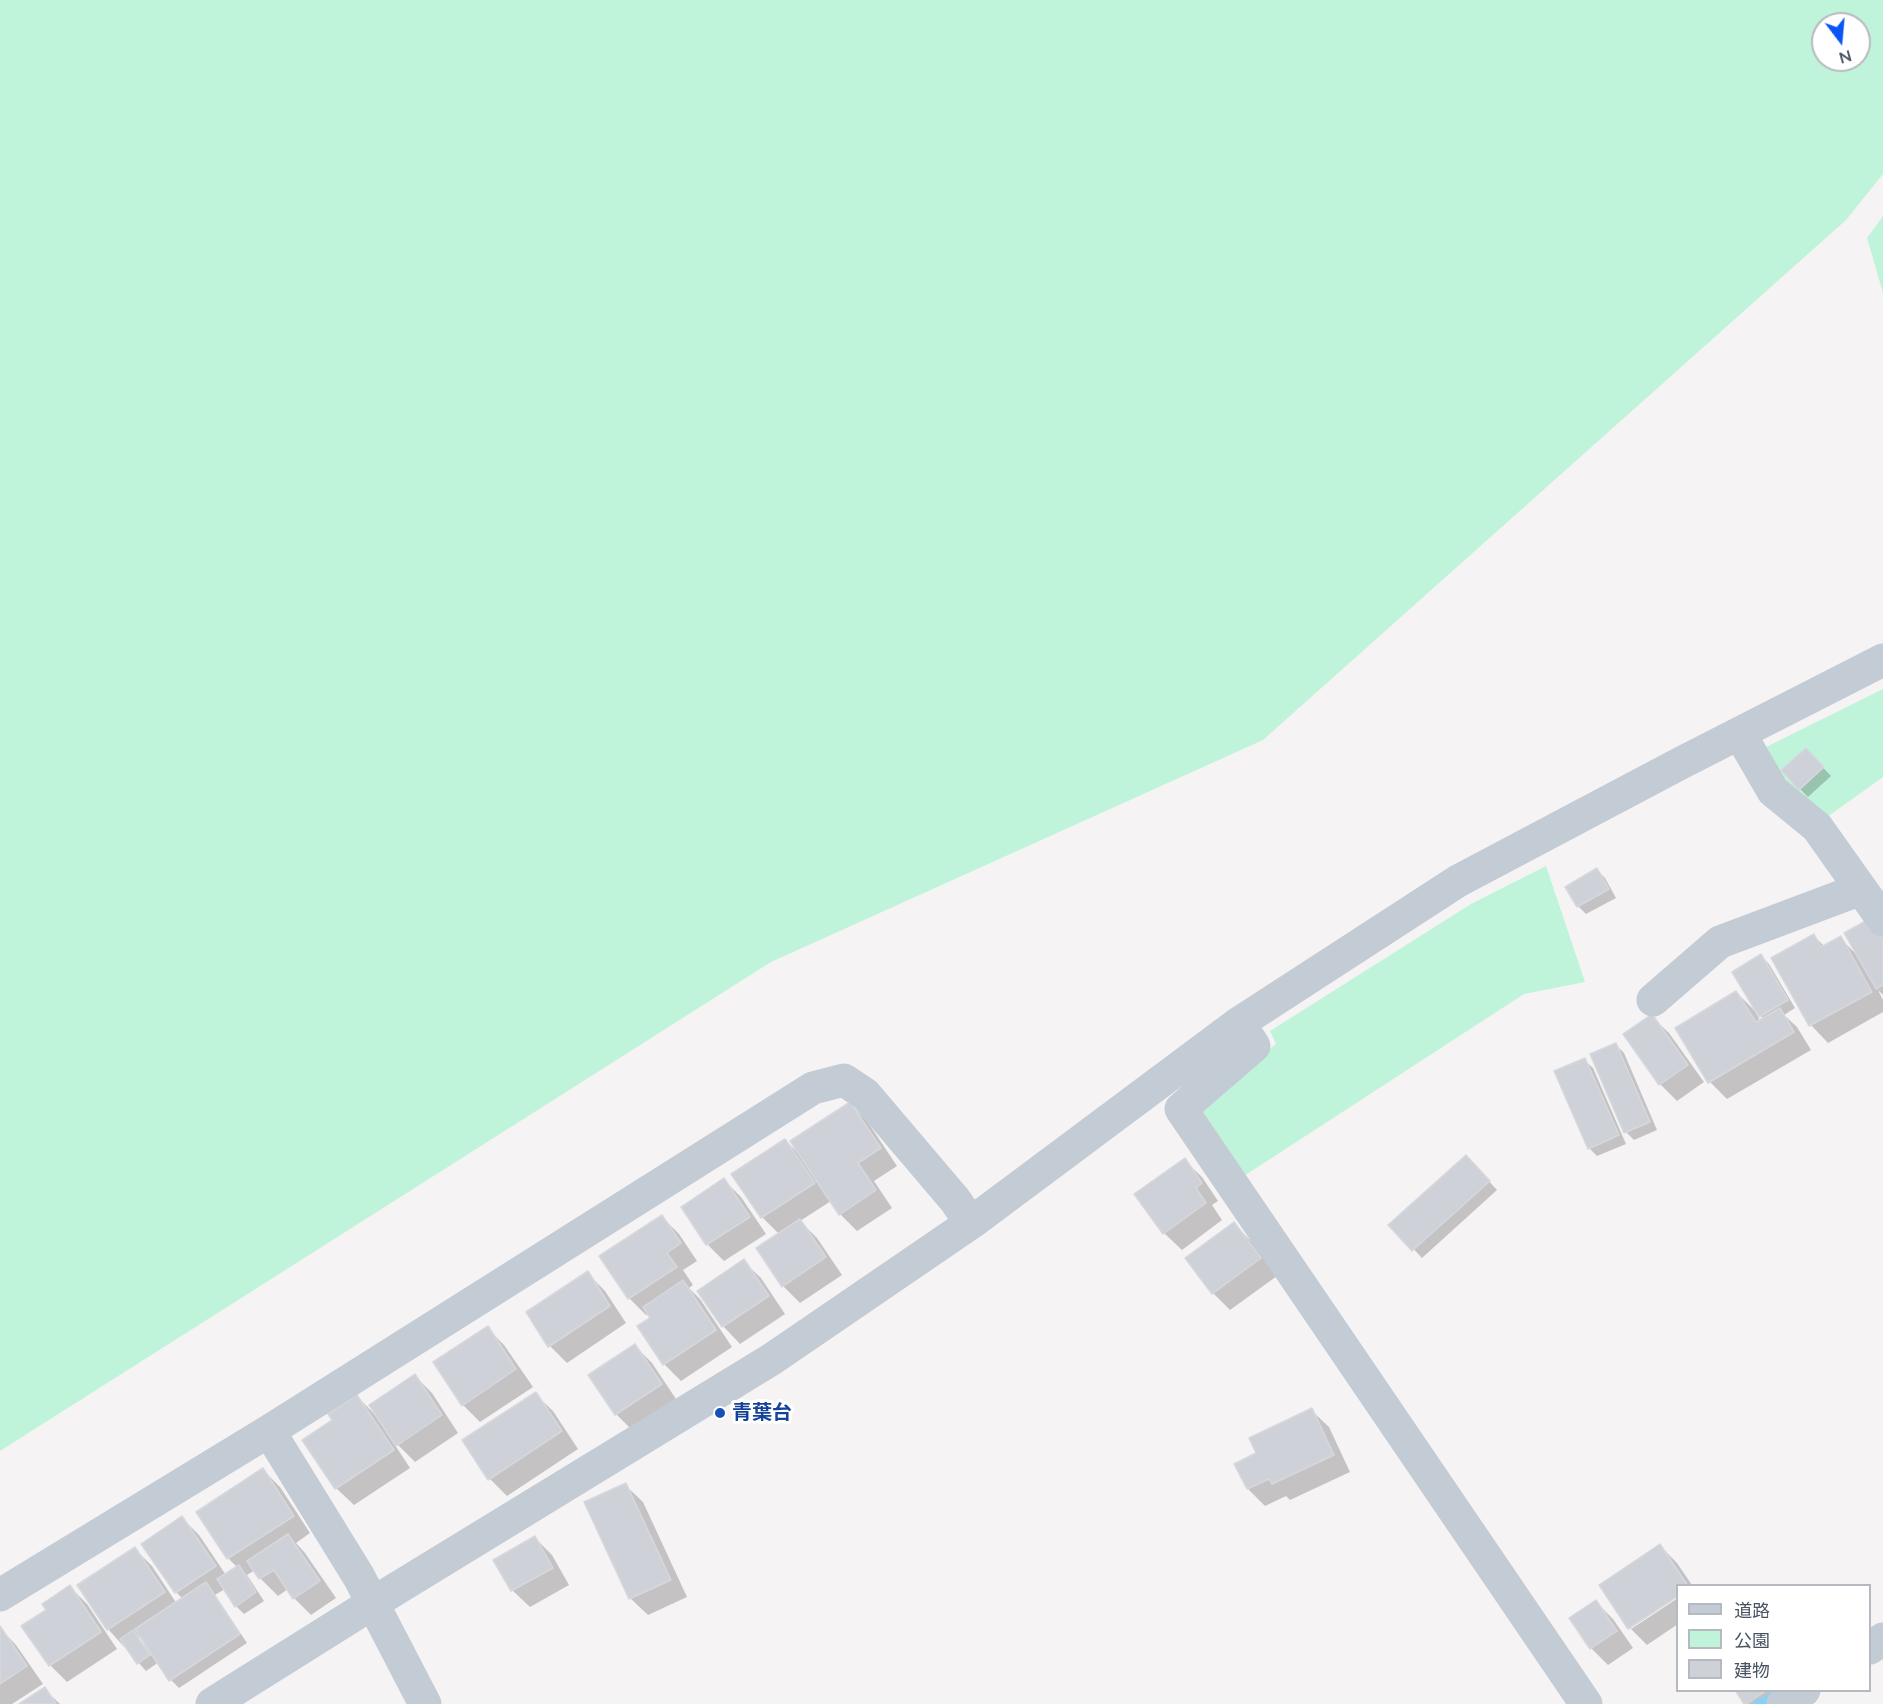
<!DOCTYPE html>
<meta charset="utf-8">
<style>
body{margin:0}
#map{position:relative;width:1883px;height:1704px;overflow:hidden;background:#f5f3f3;font-family:Lato,"Noto Sans JP",sans-serif}
canvas{display:block}
.legend{position:absolute;left:1676px;top:1584px;width:195px;height:108px;box-sizing:border-box;background:#fff;border:2px solid #b6bac0;margin:0;padding:8px 10px;list-style:none;font-size:18px;color:#485362}
.legend li{display:flex;align-items:center;gap:12px;height:30px}
.legend b{width:30px;border:2px solid #b6bac0}
.north{position:absolute;left:1811px;top:12px;width:60px;height:60px;box-sizing:border-box;background:#fff;border:2px solid #b6bac0;border-radius:50%;rotate:164deg;font-size:16px;font-weight:700;line-height:24px;text-align:center;color:#485362}
.north::after{content:'';display:block;margin:auto;width:21px;height:27px;background:#0c55f5;clip-path:polygon(50% 0,100% 100%,50% 72%,0 100%)}
</style>
<div id="map">
<canvas width="1883" height="1704"></canvas>
<ul class="legend">
<li><b style="height:8px;background:#c3cbd5"></b>道路</li>
<li><b style="height:16px;background:#c0f4da"></b>公園</li>
<li><b style="height:16px;background:#ced1d8"></b>建物</li>
</ul>
<div class="north">N</div>
</div>
<script>
const ctx = document.querySelector('canvas').getContext('2d');
ctx.lineJoin = 'round';
function fillPath(path, color) { ctx.fillStyle = color; ctx.fill(path, 'evenodd'); }
function strokePath(path, color, width, dash) { ctx.strokeStyle = color; ctx.lineWidth = width; ctx.lineCap = dash ? 'butt' : 'round'; ctx.setLineDash(dash || []); ctx.stroke(path); }
function label(font, color, halo, rows, align = 'center') {
  ctx.font = font + ' Lato,"Noto Sans JP",sans-serif'; ctx.lineWidth = 6; ctx.setLineDash([]); ctx.textBaseline = 'middle'; ctx.strokeStyle = halo; ctx.fillStyle = color; for (const [text, x, y, turn = 0] of rows) {
    ctx.save(); ctx.translate(x, y); ctx.rotate((+turn || 0) * Math.PI / 180); ctx.textAlign = isNaN(turn) ? turn : align; if (halo) ctx.strokeText(text, 0, 0); ctx.fillText(text, 0, 0); ctx.restore();
  }
}
const green = new Path2D(`
 M0,0H1883V174L1846,220L1263,740L771,962L0,1451ZM1823,24H1859V60H1823Z
 M1883,216V293L1867,238Z
 M1883,689V777L1823,820L1758,751Z
 M1546,866L1585,982L1524,994L1244,1176L1195,1110L1276,1044L1270,1031L1471,904Z`);
const shadow = new Path2D(`
 M1814,758L1831,776L1808,797L1800,789Z
 M1597,870L1605,878L1616,898L1586,914L1578,906Z
 M1883,932V995L1878,990L1883,1000V1012L1828,1043L1811,1025L1773,959L1814,936L1825,947L1840,938L1856,954Z
 M1761,956L1769,964L1795,1008L1784,1015L1797,1027L1811,1050L1727,1099L1710,1082L1677,1028L1736,992L1755,1011L1760,1021L1764,1019L1759,1014Z
 M1651,1016L1669,1033L1704,1082L1677,1101L1660,1084Z
 M1615,1044L1624,1053L1657,1130L1634,1140L1626,1132Z
 M1584,1060L1593,1068L1626,1144L1597,1156L1589,1148Z
 M850,1104L867,1121L897,1166L874,1181L892,1208L857,1231L840,1214L831,1201L800,1221L817,1238L842,1275L800,1303L783,1286L779,1234L762,1217L734,1174L785,1140L798,1153Z
 M1184,1160L1202,1177L1218,1201L1212,1205L1222,1220L1182,1250L1164,1233L1136,1195Z
 M1474,1165L1497,1190L1422,1258L1391,1225Z
 M724,1180L741,1197L766,1234L724,1261L707,1244L683,1207Z
 M662,1217L679,1234L697,1261L683,1270L693,1285L689,1288L700,1299L732,1347L681,1381L664,1364L652,1319L649,1314L646,1315L629,1298L601,1257Z
 M1234,1224L1251,1241L1277,1276L1230,1310L1213,1293Z
 M743,1261L761,1278L785,1314L740,1344L723,1326Z
 M587,1273L605,1291L626,1323L567,1363L550,1346Z
 M487,1328L504,1345L533,1387L480,1422L463,1405Z
 M635,1346L652,1363L678,1402L633,1431L616,1414Z
 M415,1376L432,1393L458,1433L415,1462L394,1441L393,1442L410,1468L354,1505L336,1488L305,1440L335,1420L357,1396L378,1418Z
 M535,1394L553,1411L578,1449L507,1496L490,1479L464,1441Z
 M1311,1410L1329,1427L1350,1472L1290,1500L1286,1496L1265,1506L1248,1489L1258,1454Z
 M263,1470L280,1487L310,1533L296,1543L305,1553L336,1598L311,1615L294,1598L288,1589L278,1596L260,1578L255,1570L247,1575L264,1601L244,1614L236,1606L225,1589L215,1595L247,1643L179,1688L171,1680L159,1662L146,1671L108,1629L135,1549L152,1566L177,1604L183,1599L176,1592L182,1518L199,1535L226,1575L238,1568L229,1559L198,1513ZM141,1636L148,1646L146,1647L138,1638Z
 M625,1485L643,1502L687,1597L648,1615L630,1598Z
 M535,1538L552,1555L569,1585L530,1607L512,1590L495,1560Z
 M1660,1546L1677,1563L1692,1585L1678,1586L1631,1625V1629L1678,1598V1624L1647,1645L1630,1628Z
 M70,1587L87,1604L117,1649L67,1682L50,1665L48,1610Z
 M1596,1602L1613,1619L1633,1648L1608,1665L1591,1648Z
 M0,1628L16,1645L43,1684L12,1704H0Z
 M44,1689L60,1704H21Z
 M1737,1690H1774L1778,1697L1767,1704H1746Z`);
const stream = new Path2D(`
 M1758,1704L1765,1702L1779,1693`);
const building = new Path2D(`
 M1806,748L1824,767L1799,790L1781,770Z
 M1597,868L1609,889L1577,907L1565,887Z
 M1871,918L1883,940V985L1876,989L1844,933Z
 M1814,934L1821,947L1841,936L1872,992L1809,1026L1771,958Z
 M1761,954L1788,1000L1759,1017L1732,972Z
 M1736,991L1756,1022L1780,1008L1794,1032L1708,1083L1675,1028Z
 M1652,1014L1688,1065L1659,1085L1623,1034Z
 M1616,1043L1650,1122L1624,1133L1590,1054Z
 M1585,1058L1619,1135L1588,1149L1554,1071Z
 M850,1102L881,1148L858,1163L876,1190L839,1215L790,1141Z
 M785,1139L815,1183L761,1218L731,1174Z
 M1466,1155L1490,1181L1412,1251L1388,1225Z
 M1185,1158L1202,1183L1196,1188L1206,1203L1163,1234L1134,1194Z
 M724,1178L750,1217L706,1245L681,1207Z
 M662,1215L681,1243L667,1253L677,1267L628,1299L599,1256Z
 M800,1219L826,1257L782,1287L756,1248Z
 M1234,1222L1261,1258L1212,1294L1185,1258Z
 M744,1259L769,1296L722,1327L697,1291Z
 M588,1271L610,1306L548,1347L526,1312Z
 M683,1280L716,1330L663,1365L637,1326L650,1318L643,1307Z
 M488,1326L516,1369L462,1406L433,1362Z
 M635,1344L662,1384L615,1415L588,1375Z
 M415,1374L442,1415L396,1446L369,1405Z
 M536,1392L562,1431L488,1480L462,1440Z
 M357,1395L394,1450L335,1489L302,1440L332,1420L328,1414Z
 M1312,1408L1334,1455L1272,1484L1269,1479L1247,1489L1234,1464L1256,1453L1249,1438Z
 M263,1468L294,1516L227,1559L196,1512Z
 M626,1483L671,1580L629,1599L584,1502Z
 M182,1516L216,1566L175,1593L141,1544Z
 M288,1534L320,1581L293,1599L274,1570L259,1579L247,1561Z
 M535,1536L553,1568L511,1591L493,1560Z
 M1660,1544L1688,1586H1678V1596L1628,1629L1599,1585Z
 M135,1547L165,1592L107,1630L77,1585Z
 M239,1565L256,1592L235,1607L217,1579Z
 M206,1582L240,1634L169,1681L135,1629Z
 M70,1585L101,1632L49,1666L21,1626L46,1610L42,1604Z
 M1596,1600L1617,1631L1590,1649L1569,1618Z
 M0,1626L27,1666L0,1684Z
 M133,1630L150,1655L137,1664L120,1639Z
 M45,1687L56,1704H19Z
 M1735,1690H1767L1746,1704H1744Z`);
const minor = new Path2D(`
 M1740,734L1773,791L1817,827L1883,920
 M1653,1000L1720,942L1861,889
 M1239,1023L1254,1046L1181,1109L1586,1704
 M269,1431L359,1577L425,1704
 M0,1595L269,1431L813,1088L844,1080L865,1094L955,1200L971,1223
 M1870,1648L1883,1639
 M212,1704L373,1603L772,1359L971,1223L1239,1023L1458,881L1681,763L1883,660
 M1783,1704L1804,1690`);
const markers = [
 [720,1413,6,"#1a4fb4"]
];
const transitNames = [
 ["青葉台",732,1413]
];
fillPath(green, '#c0f4da');
fillPath(shadow, '#0003');
strokePath(stream, '#89d1f4', 10);
fillPath(building, '#ced1d8');
strokePath(building, '#d6d8de', 1.5);
strokePath(minor, '#c3cbd5', 33);
for (const [x, y, r, color] of markers) { const dot = new Path2D(); dot.arc(x, y, r, 0, 2 * Math.PI); ctx.fillStyle = color; ctx.fill(dot); strokePath(dot, '#fff', 2); }
label('bold 20px', '#164399', '#fff', transitNames, 'left');
</script>
